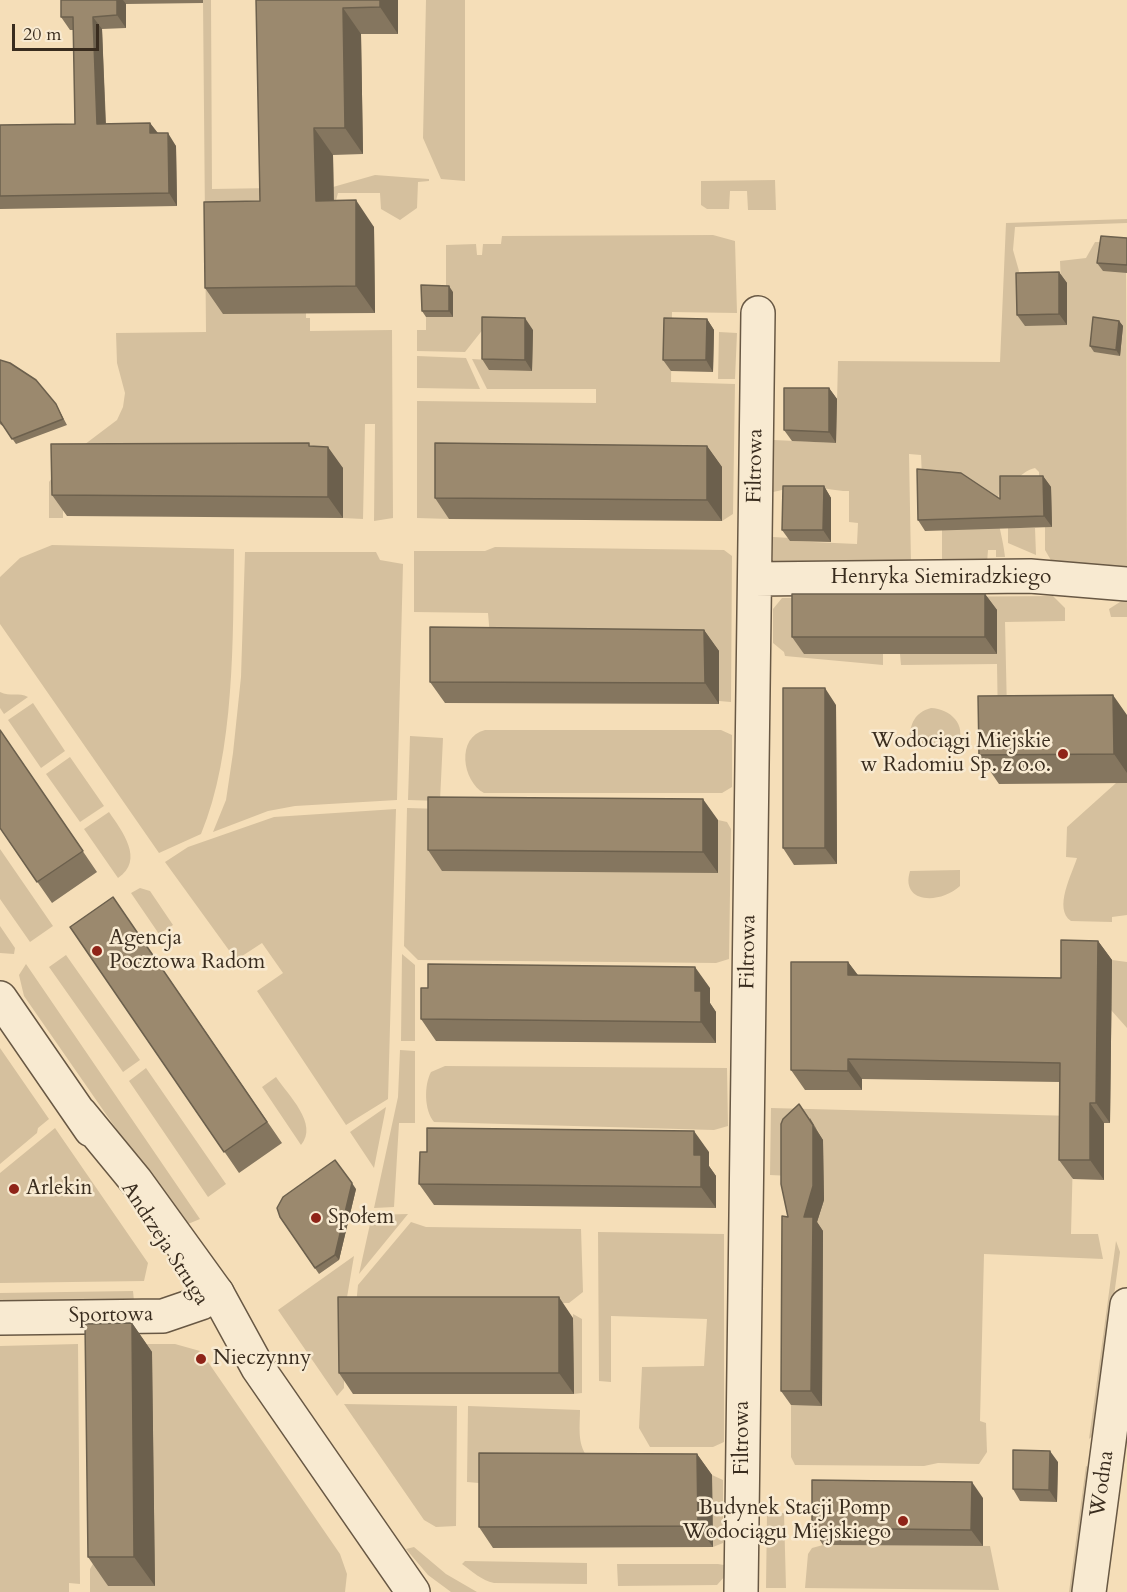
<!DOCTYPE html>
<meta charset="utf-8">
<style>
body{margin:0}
#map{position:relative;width:1127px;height:1592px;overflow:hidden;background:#f5deb8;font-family:Cardo,serif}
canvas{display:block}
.scale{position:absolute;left:12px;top:24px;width:87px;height:27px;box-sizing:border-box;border:3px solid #392c1e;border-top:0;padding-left:8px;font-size:18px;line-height:21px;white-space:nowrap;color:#392c1e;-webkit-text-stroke:4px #f8ead1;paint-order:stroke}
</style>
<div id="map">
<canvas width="1127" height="1592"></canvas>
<div class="scale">20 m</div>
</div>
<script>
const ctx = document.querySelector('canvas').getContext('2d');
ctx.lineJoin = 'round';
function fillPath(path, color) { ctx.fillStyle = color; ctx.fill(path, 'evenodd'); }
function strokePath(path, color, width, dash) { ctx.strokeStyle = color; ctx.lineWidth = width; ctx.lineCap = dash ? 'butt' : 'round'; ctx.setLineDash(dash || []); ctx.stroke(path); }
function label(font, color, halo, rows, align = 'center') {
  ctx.font = font + ' Cardo,serif'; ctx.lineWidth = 5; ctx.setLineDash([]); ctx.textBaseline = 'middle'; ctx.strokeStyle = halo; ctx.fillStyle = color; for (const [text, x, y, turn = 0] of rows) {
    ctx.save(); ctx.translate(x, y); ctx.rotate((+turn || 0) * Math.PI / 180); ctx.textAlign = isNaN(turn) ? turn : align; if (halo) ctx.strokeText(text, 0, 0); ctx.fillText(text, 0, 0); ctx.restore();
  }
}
const green = new Path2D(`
 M203,0H211L212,189L333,187L375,175L429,179V181L418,182L417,208L400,220L381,209L380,193H338L306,313V318H310V331L392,330L393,518L374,521L375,424H365L363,519L343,518V468L68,457L117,420L123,407L125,393L117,363L116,333L206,332Z
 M426,0H465V181L441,179L423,138Z
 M775,180L776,210H748L747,191H730L729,209H707L701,205V181Z
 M1127,219V223L1015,227L1013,250L1019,271L1016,285L1061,284L1060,261L1086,258L1095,242H1107L1126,273L1127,569L1052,562L1045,550V527H1051L1039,487V472L1035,468C1021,471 1019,482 1002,485C991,509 1003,533 1005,557H996V550H988L987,563H942V530L922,478L921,455L909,454L911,563H773V537L790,538V541L857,544L858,523L849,522V491C832,491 815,485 797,486C789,487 781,491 773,492L774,440L836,443L838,361L1000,362L1006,223Z
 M713,235L735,241L737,313L672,312L671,382L735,384L733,514L722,521V467L449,519L417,518V401L596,403V389H487L472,359L489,360V370L532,371L484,328L465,352L417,351V330H426V317H453L446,288V245L476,244L477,255H482L483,244H501L502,236Z
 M719,332L737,333L735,379H718Z
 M417,356L466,358L480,389L417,388Z
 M63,463V518H49V482Z
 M1008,528H1035L1036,555L1008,543Z
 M52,545L234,549C233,635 235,754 201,834L159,853L0,624V577L20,558Z
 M495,547L724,550L732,556L731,702L719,701V651L491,648L488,613L414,612V551H485Z
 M245,552H376L380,560L403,564L397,800L295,806L268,811L213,832L226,800L233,753L241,677Z
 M1053,596L1065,608V621L1005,622L1007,712L998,725L997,664L901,665L900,654H996H804H883V665L785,656L784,652L773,643V609L782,598Z
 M1123,600H1127V617H1111L1109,609Z
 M0,692C10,697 19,692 28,697L4,714L0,708Z
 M33,703L65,751L41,768L8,720Z
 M931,708C950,709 967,724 958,745H914L909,739C911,723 914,713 931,708Z
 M485,730H721L732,735V787L722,793H484C462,781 456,737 485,730Z
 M410,736L443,738L440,801L408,800Z
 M70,757L104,806L80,822L46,774Z
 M1116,783H1127V915L1112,917V922L1071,921C1053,909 1072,874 1077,858L1066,857L1067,827Z
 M407,808L442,809V871L718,820L727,822L731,829L729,959L716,963L418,960L404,946Z
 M396,809L388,1099L346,1125L257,991L283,973L262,943L236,960L165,862L188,847L274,817Z
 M109,812C122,831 145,860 118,878L84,829Z
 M0,849L53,926L30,942L0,899Z
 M960,870V886C939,905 900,903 910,871Z
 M140,888L150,891L173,925L159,934L131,893Z
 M0,926L15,948L14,954L0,953Z
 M402,954L415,965V1041H401Z
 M66,955L140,1060L123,1072L49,967Z
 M1112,960L1127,962V1028L1111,1010Z
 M26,964L200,1219L188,1224L178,1218L24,996L19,975Z
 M0,1048L49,1119L38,1128L37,1133L0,1164Z
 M400,1050L415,1051V1123H399L394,1207L374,1208L398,1097Z
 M445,1066L727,1068L728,1126L714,1130L434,1122C424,1110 424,1085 431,1072Z
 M146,1068L226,1184L208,1197L129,1081Z
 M276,1077C288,1095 319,1124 301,1145L262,1087Z
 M386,1107L374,1168L350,1132Z
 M771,1108L1074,1116L1071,1234H1098L1103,1259L984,1254L980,1421L986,1423L987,1452L979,1464L938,1463L924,1466L795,1465L791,1457V1405H822L823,1232L810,1231L824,1200L823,1140L817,1129L812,1126L791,1176L770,1175Z
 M55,1128L148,1263L144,1281L0,1283V1173Z
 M408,1214L359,1274L372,1215Z
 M411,1222L426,1227L581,1229L583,1292L569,1303L356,1305L358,1285Z
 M598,1232L724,1234V1442L713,1447H650L639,1428L642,1367L704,1366L707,1319L611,1316V1382L599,1381Z
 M1116,1241L1120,1252L1095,1434L1089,1439Z
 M354,1256L344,1315V1388L337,1396L278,1310Z
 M133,1291L134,1301L0,1303V1293Z
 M573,1314L582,1319V1393L574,1394Z
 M78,1344L80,1584L69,1583V1592H0V1346Z
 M88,1344H175L200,1351L195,1356L202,1366L208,1362L340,1554L347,1574L345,1592H90V1569L94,1562L108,1586L155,1585L152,1352Z
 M344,1404L457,1406L456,1526L436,1527L424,1520Z
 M468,1406L580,1410C580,1425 577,1444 587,1456L479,1483L467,1482Z
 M1086,1466L1090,1468L1073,1592H1069Z
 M712,1475L723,1480V1543L713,1547Z
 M767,1513H784L786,1588H766Z
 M823,1545L990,1546L999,1590L805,1588L808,1554L812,1548Z
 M414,1547L446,1574L477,1592H451L428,1575L406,1549Z
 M465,1561L587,1563V1584L494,1583C481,1580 473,1572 462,1564Z
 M617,1564H718L724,1565L725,1576L717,1585L618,1586Z`);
const minor = new Path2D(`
 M755,579L1030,576L1127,584
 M0,1318L163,1316L201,1303L217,1293
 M741,1592L758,313
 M1089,1592L1127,1305`);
const tertiary = new Path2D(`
 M0,998L91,1130
 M80,1113L136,1181L217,1293L258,1368L413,1592`);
const wall = new Path2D(`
 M61,0H203V3L126,4V28L102,29L106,124L150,123L158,133L176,146L177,206L0,209V125L75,124L74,30H70L61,17Z
 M256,0H398V34H361L363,154L333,155L334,200L374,227L375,313L223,314L205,288L260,201Z
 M1127,238V273L1103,271L1097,263Z
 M1059,272L1067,283V325L1025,326L1017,315Z
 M453,292V317H426L422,311Z
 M707,319L714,330L713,372L671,371L663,360Z
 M1119,321L1123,326L1120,356L1094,352L1090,346Z
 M533,330L532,371L489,370L482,359Z
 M0,360L59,410L67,425L16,444L4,427L0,424Z
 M829,388L837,399L836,443L792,441L784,430Z
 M311,446L343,468V518L67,516L52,495Z
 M707,446L722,467V521L449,519L435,498Z
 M1043,476L1051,487L1052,527L925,531L918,520L1000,499Z
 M824,486L831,498V542L790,541L782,530Z
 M985,594L997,610V654H804L792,637Z
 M704,630L719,651V704L445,703L430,682Z
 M836,705L837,864L794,865L783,848Z
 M1127,715V783L999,784L979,755Z
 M0,730L97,872L52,903L0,828Z
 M718,820V873L442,871L428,850Z
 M113,897L282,1143L239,1173L70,927Z
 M1098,941L1112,960L1110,1123H1104V1180L1073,1179L1059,1160L1060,1082L862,1079V1090H805L791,1070L848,962L858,975L1061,978Z
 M428,988H710V1003L716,1012V1043L436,1041L421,1019Z
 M810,1118L823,1140L824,1200L817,1222L823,1231L822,1406L791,1405L781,1391Z
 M709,1152V1166L716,1176V1208L434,1205L419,1184Z
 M356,1189L339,1260L319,1274L280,1217Z
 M573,1318L574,1394H353L339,1373Z
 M132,1323L152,1352L155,1586H108L88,1557Z
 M697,1454L712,1475L713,1547L493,1548L479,1527Z
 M1058,1462L1057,1502L1020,1501L1013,1489Z
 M983,1498V1546L823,1545L812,1528Z`);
const shadedWall = new Path2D(`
 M117,0H123L126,4V28L117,15Z
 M380,0H398V34L380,7Z
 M343,8L361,34L363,154L345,128Z
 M93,17L102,29L106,136L97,124Z
 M150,123L159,135L150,133Z
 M314,128L333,155L334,227L316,201Z
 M168,133L176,146L177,206L169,193Z
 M356,200L374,227L375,313L356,286Z
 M1059,272L1067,283V325L1059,314Z
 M449,286L453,292V317L449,311Z
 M525,318L533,330L532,371L525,360Z
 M707,319L714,330L713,372L706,360Z
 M1119,321L1123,326L1120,356L1116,350Z
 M829,388L837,399L836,443L829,432Z
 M707,446L722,467V521L707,500Z
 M328,447L343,468V518L328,497Z
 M1043,476L1051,487L1052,527L1044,516Z
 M824,486L831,498V542L823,530Z
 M985,594L997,610V654L985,637Z
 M704,630L719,651V704L705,683Z
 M825,688L836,705L837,864L825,848Z
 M1113,695L1127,715V773L1114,754Z
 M703,799L718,820V873L703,852Z
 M1098,941L1112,960L1110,1123L1096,1103Z
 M848,962L862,981L848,975Z
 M695,967L710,988V1003L716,1012V1043L701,1022L695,991Z
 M848,1059L862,1079V1090L848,1071Z
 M1090,1103L1104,1123V1180L1090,1160Z
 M799,1104L823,1140L824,1200L817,1222L823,1231L822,1406L811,1391Z
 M694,1131L709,1152V1166L716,1176V1208L701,1187L694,1155Z
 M352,1183L356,1189L339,1260L335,1255Z
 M559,1297L573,1318L574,1394L559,1373Z
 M132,1323L152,1352L155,1586L134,1557Z
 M1050,1451L1058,1462L1057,1502L1049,1490Z
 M697,1454L712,1475L713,1547L698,1526Z
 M972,1482L983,1498V1546L971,1530Z`);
const building = new Path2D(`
 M61,0H117V15L93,17L97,124L150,123V133H168L169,193L0,196V125L75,124L73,17H61Z
 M256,0H380V7L343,8L345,128H314L316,201L356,200V286L205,288L204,202L260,201Z
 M1101,236L1127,238V265L1097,263Z
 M1059,272V314L1017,315L1016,273Z
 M421,285L449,286V311H422Z
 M482,317L525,318V360L482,359Z
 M1093,317L1119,321L1116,350L1090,346Z
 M664,318L707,319L706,360H663Z
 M0,360L10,363L36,380L56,404L63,419L12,439L0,421Z
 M784,388H829V432L784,430Z
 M309,443V446L328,447V497L52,495L51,444Z
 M435,443L707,446V500L435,498Z
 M917,469L961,473L1000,499V476H1043L1044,516L918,520Z
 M783,486H824L823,530H782Z
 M792,594H985V637H792Z
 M430,627L704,630L705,683L430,682Z
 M783,688H825V848H783Z
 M1113,695L1114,754L979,755L978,696Z
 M0,730L83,851L37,882L0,828Z
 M428,797L703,799V852L428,850Z
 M113,897L267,1122L224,1152L70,927Z
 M1061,940L1098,941L1096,1103H1090V1160H1059L1060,1063L848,1059V1071L791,1070V962H848V975L1061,978Z
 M428,964L695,967V991H701V1022L421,1019V988H428Z
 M799,1104L813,1125V1186L804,1217H813L811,1391H781L782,1216L788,1217L781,1184V1124L783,1119Z
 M427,1128L694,1131V1155H701V1187L419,1184L420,1152H427Z
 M335,1160L352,1183L335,1255L315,1268L280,1217L277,1208L283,1197Z
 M338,1297H559V1373H339Z
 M132,1323L134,1557H88L85,1324Z
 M1013,1450L1050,1451L1049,1490L1013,1489Z
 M479,1453L697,1454L698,1526L479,1527Z
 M812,1480L972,1482L971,1530L812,1528Z`);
const markers = [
 [1063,754,6,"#8f2418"],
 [97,951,6,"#8f2418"],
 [14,1189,6,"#8f2418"],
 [316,1218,6,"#8f2418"],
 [201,1359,6,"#8f2418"],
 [903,1521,6,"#8f2418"]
];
const streetNames = [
 ["Filtrowa",756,466,-89],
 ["Henryka Siemiradzkiego",941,578],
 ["Filtrowa",749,952,-89],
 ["Andrzeja Struga",164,1244,57],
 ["Sportowa",111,1316,-1],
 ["Filtrowa",743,1438,-90],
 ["Wodna",1103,1484,-82]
];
const poiNames = [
 ["Wodociągi Miejskie",1051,742,"right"],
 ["w Radomiu Sp. z o.o.",1051,766,"right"],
 ["Agencja",109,939],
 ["Pocztowa Radom",109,963],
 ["Arlekin",26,1189],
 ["Społem",328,1218],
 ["Nieczynny",213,1359],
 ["Budynek Stacji Pomp",891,1509,"right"],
 ["Wodociągu Miejskiego",891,1533,"right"]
];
fillPath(green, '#d5c09e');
strokePath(minor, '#685844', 36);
strokePath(tertiary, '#685844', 36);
strokePath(minor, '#f8ead1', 33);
strokePath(tertiary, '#f8ead1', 33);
fillPath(wall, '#85765f');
fillPath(shadedWall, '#6c604d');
fillPath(building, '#9b896e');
strokePath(building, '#6c604d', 1.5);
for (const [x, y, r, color] of markers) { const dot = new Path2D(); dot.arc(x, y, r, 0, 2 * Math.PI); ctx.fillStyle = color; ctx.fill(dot); strokePath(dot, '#f8ead1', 2); }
label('21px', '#392c1e', '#f8ead1', streetNames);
label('21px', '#392c1e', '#f8ead1', poiNames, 'left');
</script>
